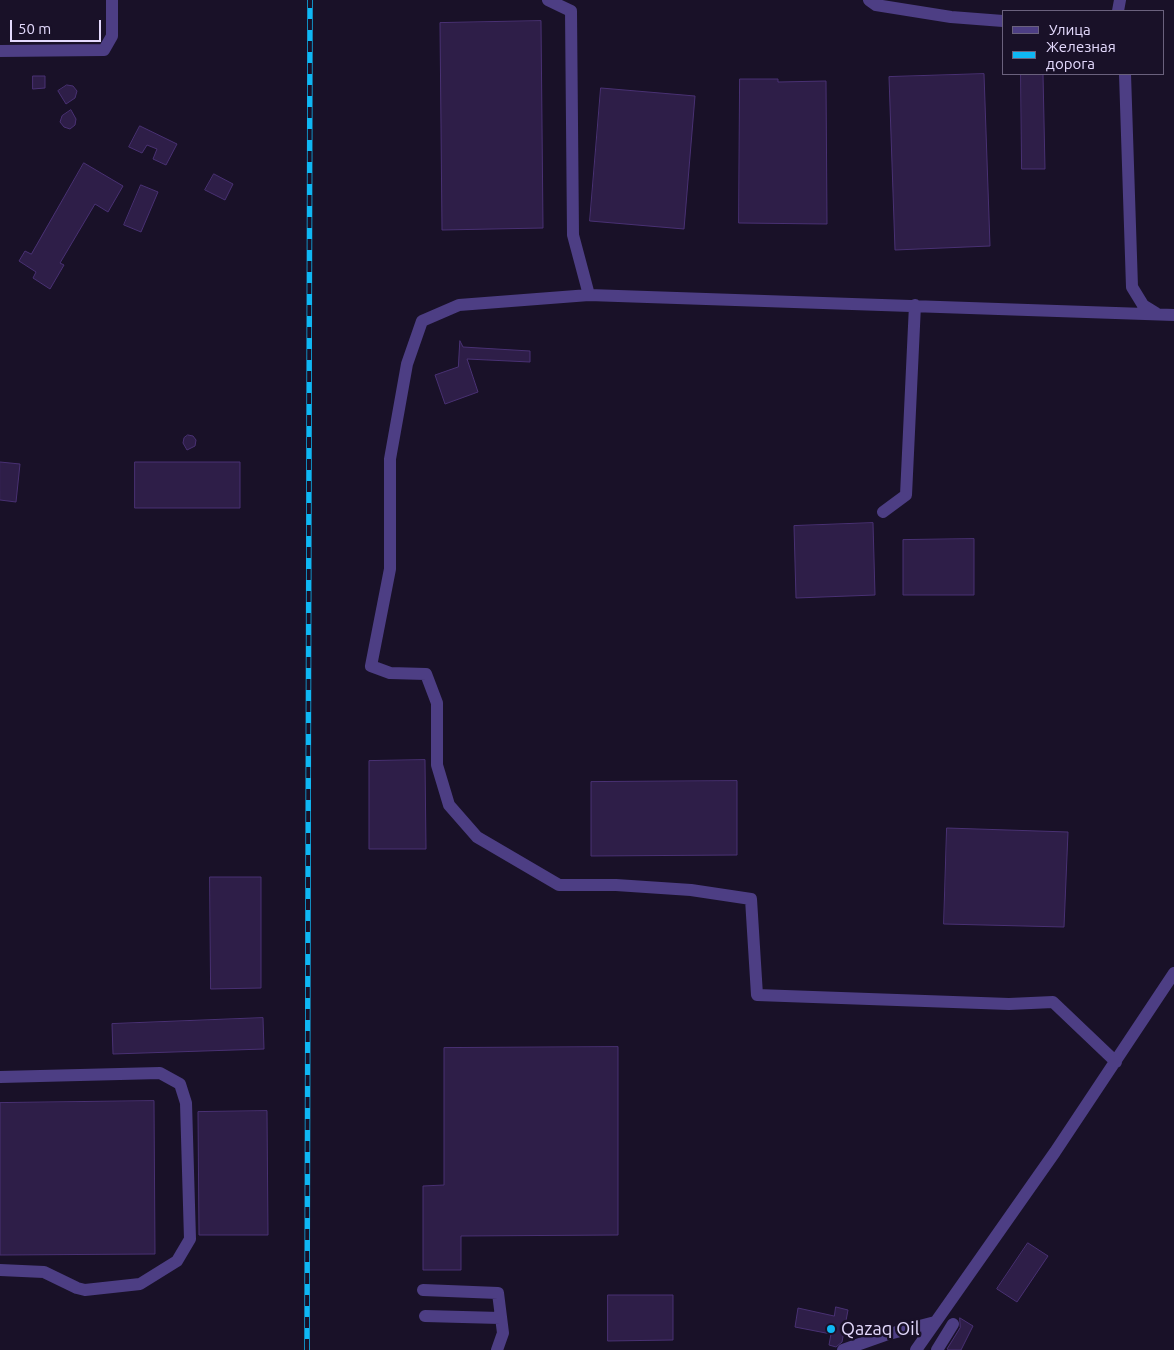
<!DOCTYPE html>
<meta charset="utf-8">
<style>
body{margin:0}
#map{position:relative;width:1174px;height:1350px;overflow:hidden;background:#191128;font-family:Ubuntu,sans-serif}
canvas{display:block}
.legend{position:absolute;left:1002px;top:10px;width:162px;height:65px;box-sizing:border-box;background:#191128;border:1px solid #6a617d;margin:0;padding:6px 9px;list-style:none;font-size:15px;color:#e4dafd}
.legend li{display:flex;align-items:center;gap:10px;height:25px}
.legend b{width:25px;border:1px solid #6a617d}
.scale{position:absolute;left:10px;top:20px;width:91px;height:22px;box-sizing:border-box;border:2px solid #e4dafd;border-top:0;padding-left:6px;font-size:15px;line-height:18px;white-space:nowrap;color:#e4dafd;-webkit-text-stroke:4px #191128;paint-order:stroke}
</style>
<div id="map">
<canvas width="1174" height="1350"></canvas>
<ul class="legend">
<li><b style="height:6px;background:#4d3e84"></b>Улица</li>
<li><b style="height:6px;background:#0fb7f4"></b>Железная дорога</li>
</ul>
<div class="scale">50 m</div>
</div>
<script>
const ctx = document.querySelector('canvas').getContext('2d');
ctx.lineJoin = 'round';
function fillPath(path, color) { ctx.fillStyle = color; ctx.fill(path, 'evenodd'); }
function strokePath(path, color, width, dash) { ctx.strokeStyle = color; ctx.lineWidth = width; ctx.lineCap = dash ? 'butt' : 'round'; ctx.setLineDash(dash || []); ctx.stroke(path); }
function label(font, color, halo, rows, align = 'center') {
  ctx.font = font + ' Ubuntu,sans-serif'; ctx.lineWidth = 5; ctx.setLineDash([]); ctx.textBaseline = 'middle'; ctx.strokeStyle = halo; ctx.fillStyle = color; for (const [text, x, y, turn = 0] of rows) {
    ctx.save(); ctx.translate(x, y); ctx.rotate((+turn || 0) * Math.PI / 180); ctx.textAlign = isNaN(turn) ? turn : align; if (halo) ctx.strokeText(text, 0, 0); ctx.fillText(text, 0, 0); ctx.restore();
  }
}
const building = new Path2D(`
 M541,21L543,228L442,230L440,23Z
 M984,74L990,246L895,250L889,77Z
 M1021,74H1043L1045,169H1022Z
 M33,76H45V88L33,89Z
 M740,79H778V82L826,81L827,224L739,223Z
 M67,85L73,86L77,91L75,98L66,104L58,91Z
 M601,88L695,96L684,229L590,221Z
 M71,110L76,119L75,125L70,129L64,127L60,122L62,116Z
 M140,126L177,144L166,165L153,159L157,149L147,145L142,153L129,147Z
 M84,163L123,186L108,212L95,204L60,263L64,265L50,289L33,278L36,272L19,261L25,251L31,254Z
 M214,174L233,184L225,200L205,190Z
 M141,185L158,192L141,232L124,225Z
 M460,341L463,347L530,351V362L467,359L478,392L445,404L435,375L458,367Z
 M188,435L193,436L196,440L195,446L187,450L183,443L184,438Z
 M0,462L20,464L16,502L0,500Z
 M135,462H240V508H135Z
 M873,523L875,595L796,598L794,526Z
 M974,539V595H903V540Z
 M425,760L426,849H369V761Z
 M737,781V855L591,856V782Z
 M947,828L1068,832L1064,927L944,924Z
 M210,877H261V988L211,989Z
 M263,1018L264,1049L113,1054L112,1024Z
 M618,1047V1235L461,1236V1270H423V1186L444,1185V1048Z
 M154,1101L155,1254L0,1255V1103Z
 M267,1111L268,1235H199L198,1112Z
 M1028,1243L1048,1256L1017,1302L997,1289Z
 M608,1295H673V1340L608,1341Z
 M836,1307L848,1310L842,1342L836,1347L829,1345L831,1334L795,1327L798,1308L834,1316Z
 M960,1318L973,1326L961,1350H949L947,1349L960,1328Z`);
const minor = new Path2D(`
 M548,0L571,11L573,235L589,295L1174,315
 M869,0L876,5L951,17L1003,21
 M1118,11L1120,0
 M0,51L104,50L112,36V0
 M1125,74L1132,287L1143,305L1156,313
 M589,295L459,305L422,321L407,364L390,459V569L371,666L390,673L426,674L437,703V765L449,805L477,837L559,885H616L691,890L751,899L757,995L1009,1004L1053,1002L1116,1062
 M883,512L906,495L915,305
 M0,1077L160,1073L180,1084L186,1103L190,1239L177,1261L140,1284L85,1290L77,1288L44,1272L0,1270
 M423,1290L498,1293L503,1333L497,1350
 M425,1316L500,1318
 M843,1350L885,1335L935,1322
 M916,1350L1055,1152L1174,973
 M937,1350L953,1324`);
const rail = new Path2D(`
 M307,1350L310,0`);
const markers = [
 [831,1329,5,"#0fb7f4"]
];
const poiNames = [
 ["Qazaq Oil",841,1329]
];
fillPath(building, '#2e1e48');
strokePath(building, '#493173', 1);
strokePath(minor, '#4d3e84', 12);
strokePath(rail, '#0fb7f4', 5.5);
strokePath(rail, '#191128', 4, [11]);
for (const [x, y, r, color] of markers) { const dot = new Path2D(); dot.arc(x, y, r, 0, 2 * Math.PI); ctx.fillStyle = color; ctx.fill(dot); strokePath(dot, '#191128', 2); }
label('18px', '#e4dafd', '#191128', poiNames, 'left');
</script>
